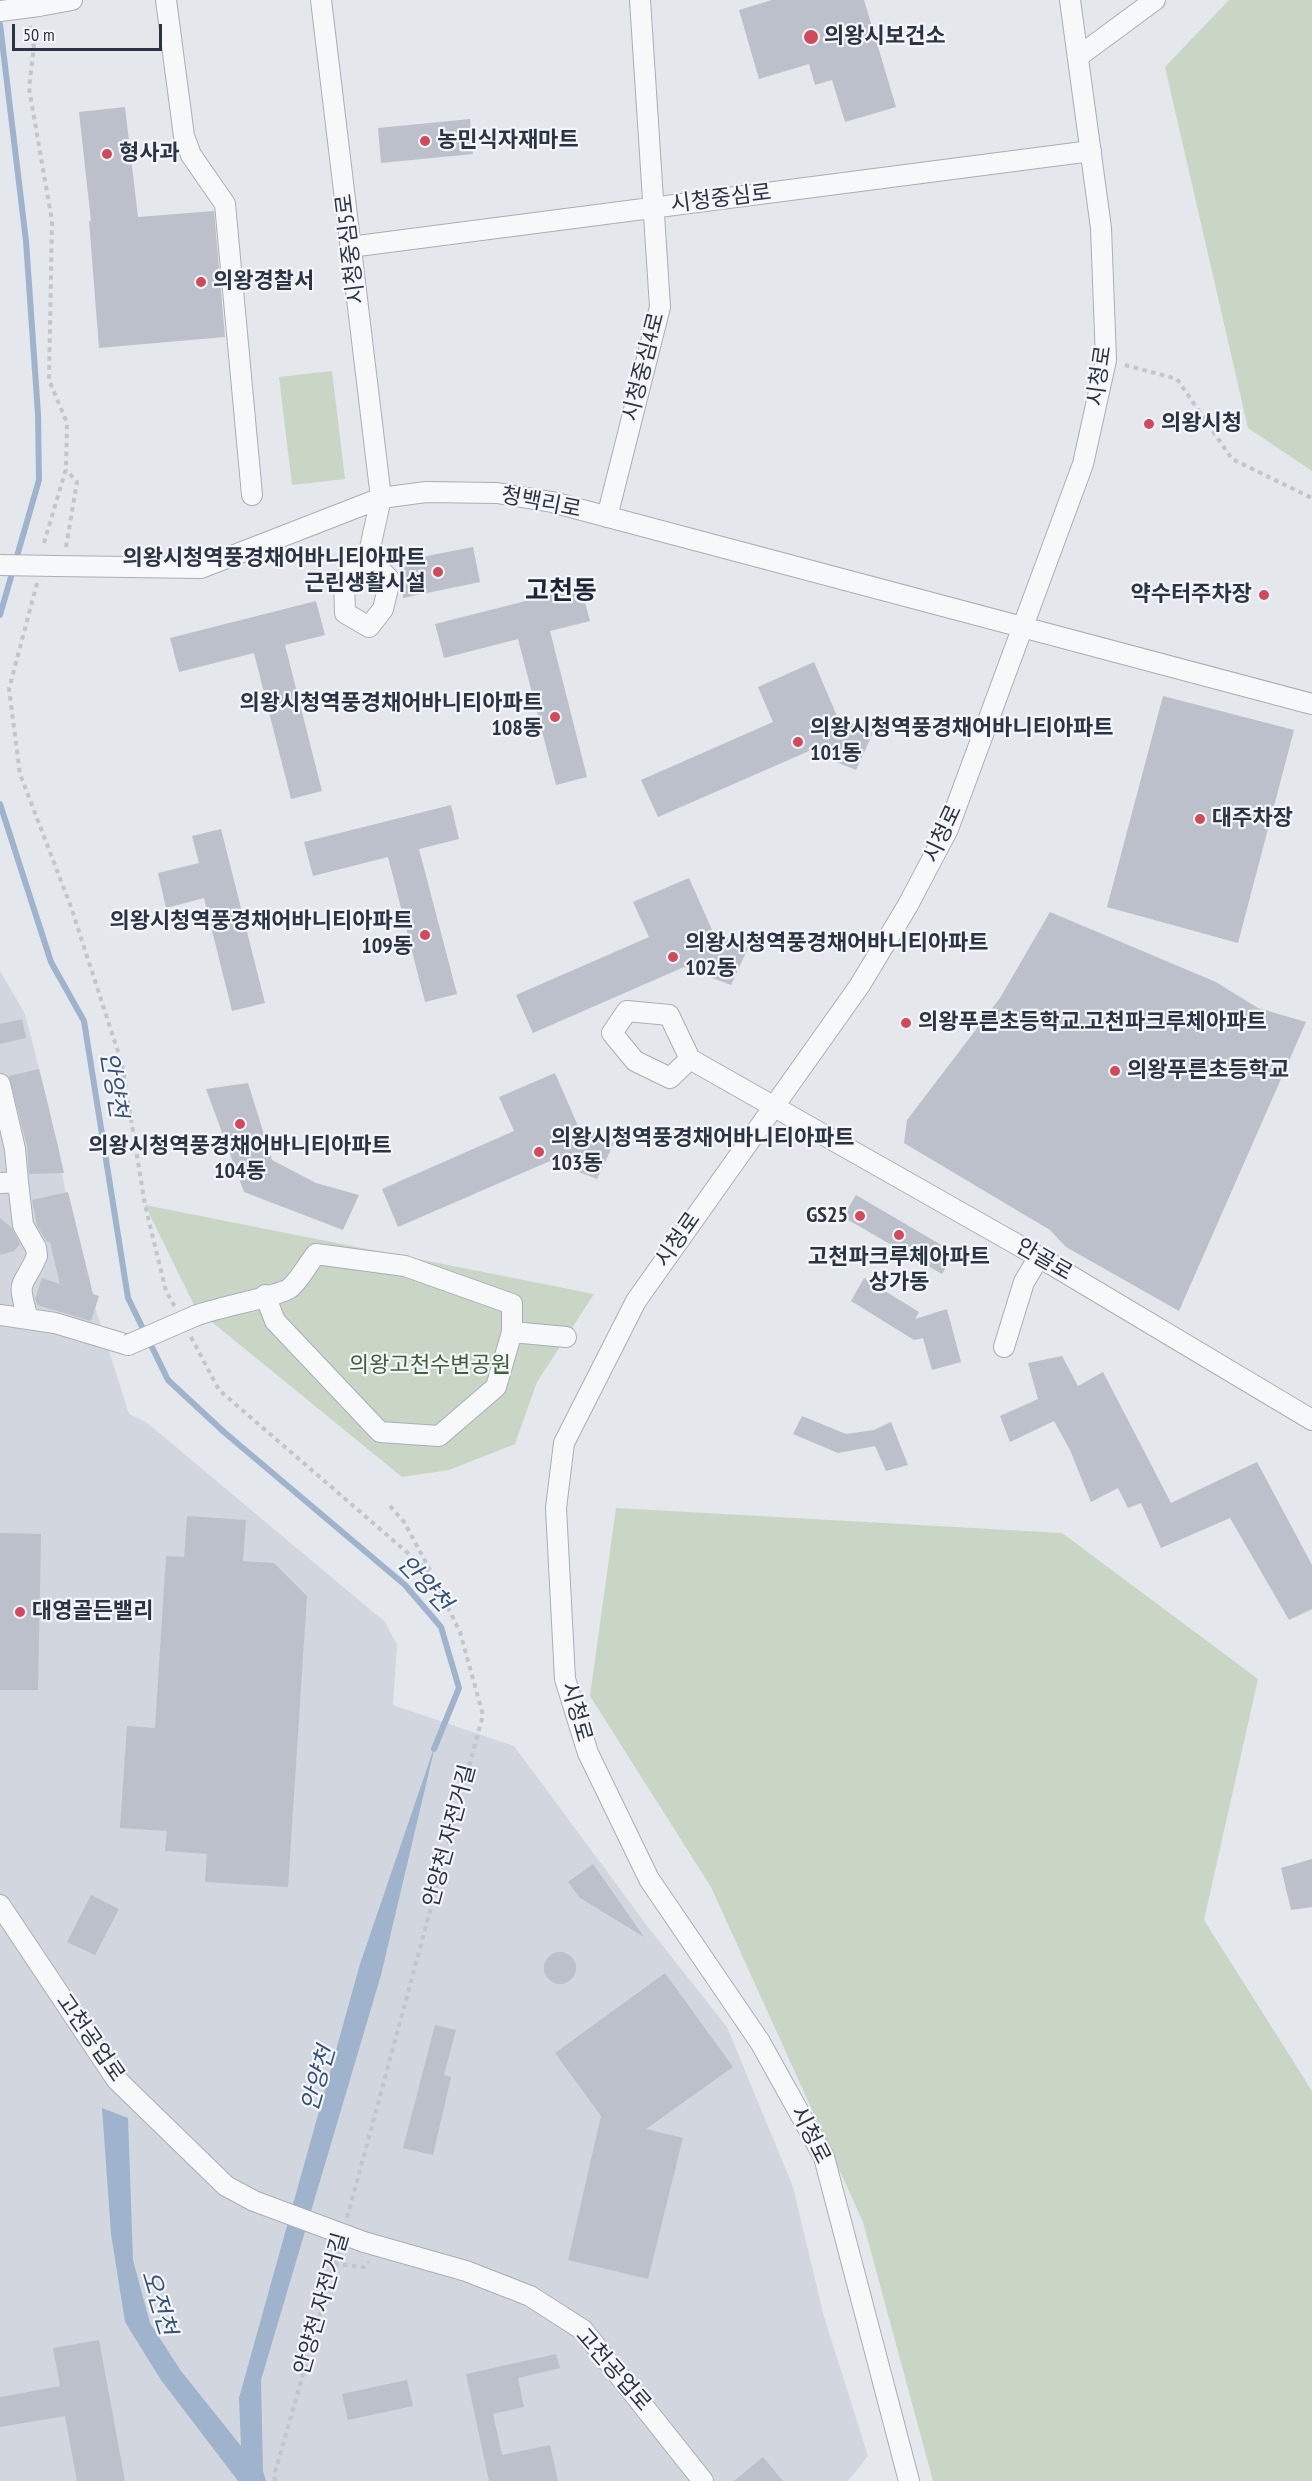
<!DOCTYPE html>
<meta charset="utf-8">
<style>
body{margin:0}
#map{position:relative;width:1312px;height:2481px;overflow:hidden;background:#e4e7ec;font-family:"PT Sans Narrow",sans-serif}
canvas{display:block}
.scale{position:absolute;left:12px;top:24px;width:150px;height:27px;box-sizing:border-box;border:3px solid #2b3445;border-top:0;padding-left:8px;font-size:18px;line-height:21px;white-space:nowrap;color:#2b3445;-webkit-text-stroke:4px #f4f6f9;paint-order:stroke}
</style>
<div id="map">
<canvas width="1312" height="2481"></canvas>
<div class="scale">50 m</div>
</div>
<script>
const ctx = document.querySelector('canvas').getContext('2d');
ctx.lineJoin = 'round';
function fillPath(path, color) { ctx.fillStyle = color; ctx.fill(path, 'evenodd'); }
function strokePath(path, color, width, dash) { ctx.strokeStyle = color; ctx.lineWidth = width; ctx.lineCap = dash ? 'butt' : 'round'; ctx.setLineDash(dash || []); ctx.stroke(path); }
function label(font, color, halo, rows, align = 'center') {
  ctx.font = font + ' "PT Sans Narrow","Noto Sans KR",sans-serif'; ctx.lineWidth = 4.5; ctx.setLineDash([]); ctx.textBaseline = 'middle'; ctx.strokeStyle = halo; ctx.fillStyle = color; for (const [text, x, y, turn = 0] of rows) {
    ctx.save(); ctx.translate(x, y); ctx.rotate((+turn || 0) * Math.PI / 180); ctx.textAlign = isNaN(turn) ? turn : align; if (halo) ctx.strokeText(text, 0, 0); ctx.fillText(text, 0, 0); ctx.restore();
  }
}
const built = new Path2D(`
 M0,971L25,1014L48,1103L78,1254L129,1414L146,1422L385,1622L397,1645L393,1705L514,1746L651,1931L727,2027L793,2187L824,2317L868,2456L848,2481H0Z`);
const green = new Path2D(`
 M1229,0H1312V471L1248,428L1165,67Z
 M332,371L345,479L292,485L279,377Z
 M145,1205L594,1294L537,1382L515,1444L449,1470L402,1477L196,1309Z
 M616,1508L1062,1533L1258,1679L1204,1920L1312,2091V2481H933L863,2222L711,1887L590,1696Z`);
const water = new Path2D(`
 M436,1742L381,1975L261,2380L263,2471L266,2481H238L161,2380L125,2322L111,2234L102,2108L128,2118L133,2260L150,2323L181,2371L241,2446L239,2398L360,1964Z`);
const stream = new Path2D(`
 M0,24L26,241L38,414L39,480L0,615
 M0,804L51,962L84,1021L128,1298L168,1380L224,1432L405,1585L441,1627L459,1688L434,1749`);
const building = new Path2D(`
 M772,0H864L896,107L845,122L832,80L815,85L809,64L759,79L739,10Z
 M125,107L138,217L214,211L225,337L99,348L89,221H91L79,112Z
 M470,119L473,154L381,163L378,128Z
 M473,547L480,582L403,598L402,577L396,562Z
 M581,587L590,621L550,631L587,777L556,785L518,639L444,658L435,624Z
 M316,601L325,635L285,645L322,791L291,799L254,653L179,672L170,638Z
 M814,662L837,716L873,733L856,770L809,751L658,817L641,780L773,722L758,687Z
 M1163,696L1294,730L1238,943L1107,907Z
 M451,805L459,839L419,849L457,994L425,1002L388,857L313,876L304,842Z
 M221,829L265,1003L232,1011L204,898L166,908L158,873L199,863L192,836Z
 M689,878L713,932L748,948L731,985L684,967L533,1033L516,995L649,937L633,902Z
 M1050,912L1216,982L1258,1008L1306,1022L1179,1311L1066,1247L1050,1230L904,1143L907,1120L1000,998Z
 M22,1019L26,1038L0,1044V1024Z
 M39,1069L57,1142L64,1173L29,1174L27,1146L9,1076Z
 M555,1073L578,1126L614,1143L597,1179L550,1161L398,1227L382,1189L514,1131L499,1097Z
 M248,1083L272,1160L316,1183L359,1195L343,1230L244,1192L206,1089Z
 M68,1192L93,1294L99,1296L91,1321L37,1305L35,1299L42,1278L60,1284L50,1242H47L37,1226L32,1200Z
 M856,1195L955,1253L942,1274L843,1217Z
 M0,1218L12,1228L20,1244L14,1251L0,1255Z
 M864,1278L919,1312L915,1319L947,1309L961,1362L932,1370L923,1338L914,1340L851,1301Z
 M1062,1356L1078,1386L1103,1372L1171,1503L1257,1462L1312,1565V1609L1289,1620L1230,1518L1161,1548L1141,1503L1128,1508L1118,1488L1091,1502L1070,1450L1054,1421L1010,1442L1000,1416L1038,1399L1028,1363Z
 M802,1416L846,1434L874,1430L891,1422L908,1465L886,1471L875,1446L838,1453L793,1434Z
 M187,1516L246,1520L243,1561L274,1563L307,1596L288,1887L205,1882L207,1854L165,1851L167,1831L120,1828L127,1726L155,1728L166,1556L184,1557Z
 M0,1533L41,1534L38,1690H0Z
 M1312,1859V1907L1291,1910L1281,1868Z
 M593,1864L644,1937L580,1898L568,1882Z
 M91,1895L119,1909L95,1955L67,1942Z
 M544 1968a16 16 0 1 1 32 0a16 16 0 1 1-32 0Z
 M665,1973L733,2067L646,2129L683,2138L648,2279L568,2260L601,2116L555,2053Z
 M435,2025L456,2030L444,2075L451,2077L433,2155L403,2148Z
 M99,2340L125,2481H77L65,2416L0,2427V2397L60,2386L53,2348Z
 M556,2354L560,2368L518,2378L524,2407L493,2414L502,2455L550,2445L558,2481H489L466,2374Z
 M407,2380L413,2406L348,2420L342,2394Z
 M763,2457L783,2481H734Z`);
const path = new Path2D(`
 M30,26L34,47L29,88L52,221L49,380L67,423L66,469L43,546
 M1125,365L1177,379L1232,459L1312,498
 M66,547L77,482L66,470
 M37,583L9,689L20,774L71,907L122,1064L145,1205L166,1291L175,1307
 M191,1337L219,1390L431,1573L460,1632L483,1715L347,2218
 M390,1506L404,1522L430,1570
 M334,2264L364,2267L369,2262
 M275,2481L274,2476L338,2251`);
const minor = new Path2D(`
 M166,0L184,136L191,155L225,204L252,495
 M321,0L381,498L368,557L344,579L345,613L369,627L383,609L390,580L368,557
 M39,6L72,0
 M1079,56L1155,0
 M350,247L1091,151
 M607,517L660,307L640,0
 M55,566L201,568L381,498L426,492L497,493L552,502L1312,704
 M690,1059L670,1078L635,1061L612,1033L627,1011L669,1015L690,1059L1039,1257L1312,1420
 M0,1084L15,1149L18,1182L0,1183
 M18,1182L23,1225L36,1248L37,1256C22,1291 16,1276 28,1319
 M0,1315L55,1323L128,1345
 M195,1316C214,1308 280,1296 290,1288C300,1280 307,1265 316,1254L405,1266L512,1304V1332L496,1387L439,1436L380,1432L275,1321L265,1295
 M512,1332L566,1337
 M1004,1347L1024,1282L1039,1257
 M0,1905L116,2079L226,2186L254,2201
 M364,2242L466,2271L530,2296L583,2330L703,2481
 M909,2481L824,2157L760,2042L649,1879L588,1753L565,1679L556,1508L564,1443L636,1301L860,985L908,905L948,829L1083,464L1106,360L1101,228L1070,0`);
const minorBridge = new Path2D(`
 M0,11L39,6
 M0,565L55,566
 M128,1345L195,1316
 M254,2201L364,2242`);
const markers = [
 [811,37,8,"#d1495b"],
 [425,141,6,"#d1495b"],
 [107,154,6,"#d1495b"],
 [201,282,6,"#d1495b"],
 [1149,424,6,"#d1495b"],
 [438,572,6,"#d1495b"],
 [1264,595,6,"#d1495b"],
 [555,717,6,"#d1495b"],
 [798,742,6,"#d1495b"],
 [1200,819,6,"#d1495b"],
 [425,935,6,"#d1495b"],
 [673,957,6,"#d1495b"],
 [906,1023,6,"#d1495b"],
 [1115,1071,6,"#d1495b"],
 [240,1124,6,"#d1495b"],
 [539,1152,6,"#d1495b"],
 [860,1216,6,"#d1495b"],
 [899,1235,6,"#d1495b"],
 [20,1612,6,"#d1495b"]
];
const poiNames = [
 ["의왕시보건소",824,37],
 ["농민식자재마트",437,141],
 ["형사과",119,154],
 ["의왕경찰서",213,282],
 ["의왕시청",1161,424],
 ["의왕시청역풍경채어바니티아파트",426,559,"right"],
 ["근린생활시설",426,584,"right"],
 ["약수터주차장",1252,595,"right"],
 ["의왕시청역풍경채어바니티아파트",543,704,"right"],
 ["108동",543,729,"right"],
 ["의왕시청역풍경채어바니티아파트",810,729],
 ["101동",810,754],
 ["대주차장",1212,819],
 ["의왕시청역풍경채어바니티아파트",413,922,"right"],
 ["109동",413,947,"right"],
 ["의왕시청역풍경채어바니티아파트",685,944],
 ["102동",685,969],
 ["의왕푸른초등학교.고천파크루체아파트",918,1023],
 ["의왕푸른초등학교",1127,1071],
 ["의왕시청역풍경채어바니티아파트",551,1139],
 ["103동",551,1164],
 ["의왕시청역풍경채어바니티아파트",240,1147,"center"],
 ["104동",240,1172,"center"],
 ["GS25",848,1216,"right"],
 ["고천파크루체아파트",899,1258,"center"],
 ["상가동",899,1283,"center"],
 ["대영골든밸리",32,1612]
];
const streetNames = [
 ["시청중심로",721,199,-7],
 ["시청중심5로",351,249,-97],
 ["시청중심4로",644,367,-76],
 ["시청로",1100,376,-82],
 ["청백리로",541,503,11],
 ["시청로",943,834,-65],
 ["시청로",678,1240,-55],
 ["안골로",1044,1260,30],
 ["시청로",576,1712,74],
 ["안양천 자전거길",450,1836,-75],
 ["고천공업로",90,2038,55],
 ["시청로",810,2135,63],
 ["안양천 자전거길",322,2304,-74],
 ["고천공업로",613,2370,49]
];
const parkNames = [
 ["의왕고천수변공원",430,1366]
];
const waterNames = [
 ["안양천",113,1085,81],
 ["안양천",424,1584,47],
 ["안양천",319,2079,-74],
 ["오전천",158,2303,73]
];
const quarterNames = [
 ["고천동",561,592]
];
fillPath(built, '#d2d6de');
fillPath(green, '#c9d6c5');
fillPath(water, '#9fb4cc');
strokePath(stream, '#9fb4cc', 6);
fillPath(building, '#bbc0ca');
strokePath(minor, '#a9aeb7', 22);
strokePath(path, '#c2c5cb', 4, [4.5, 4.5]);
strokePath(minor, '#f7f8fa', 20);
strokePath(minorBridge, '#a9aeb7', 22, []);
strokePath(minorBridge, '#f7f8fa', 20);
for (const [x, y, r, color] of markers) { const dot = new Path2D(); dot.arc(x, y, r, 0, 2 * Math.PI); ctx.fillStyle = color; ctx.fill(dot); strokePath(dot, '#f4f6f9', 2); }
label('bold 22px', '#2b3445', '#f4f6f9', poiNames, 'left');
label('22px', '#2b3445', '#f4f6f9', streetNames);
label('22px', '#3f6138', '#f4f6f9', parkNames);
label('italic 24px', '#34527a', '#f4f6f9', waterNames);
label('bold 26px', '#1d2536', '#f4f6f9', quarterNames);
</script>
